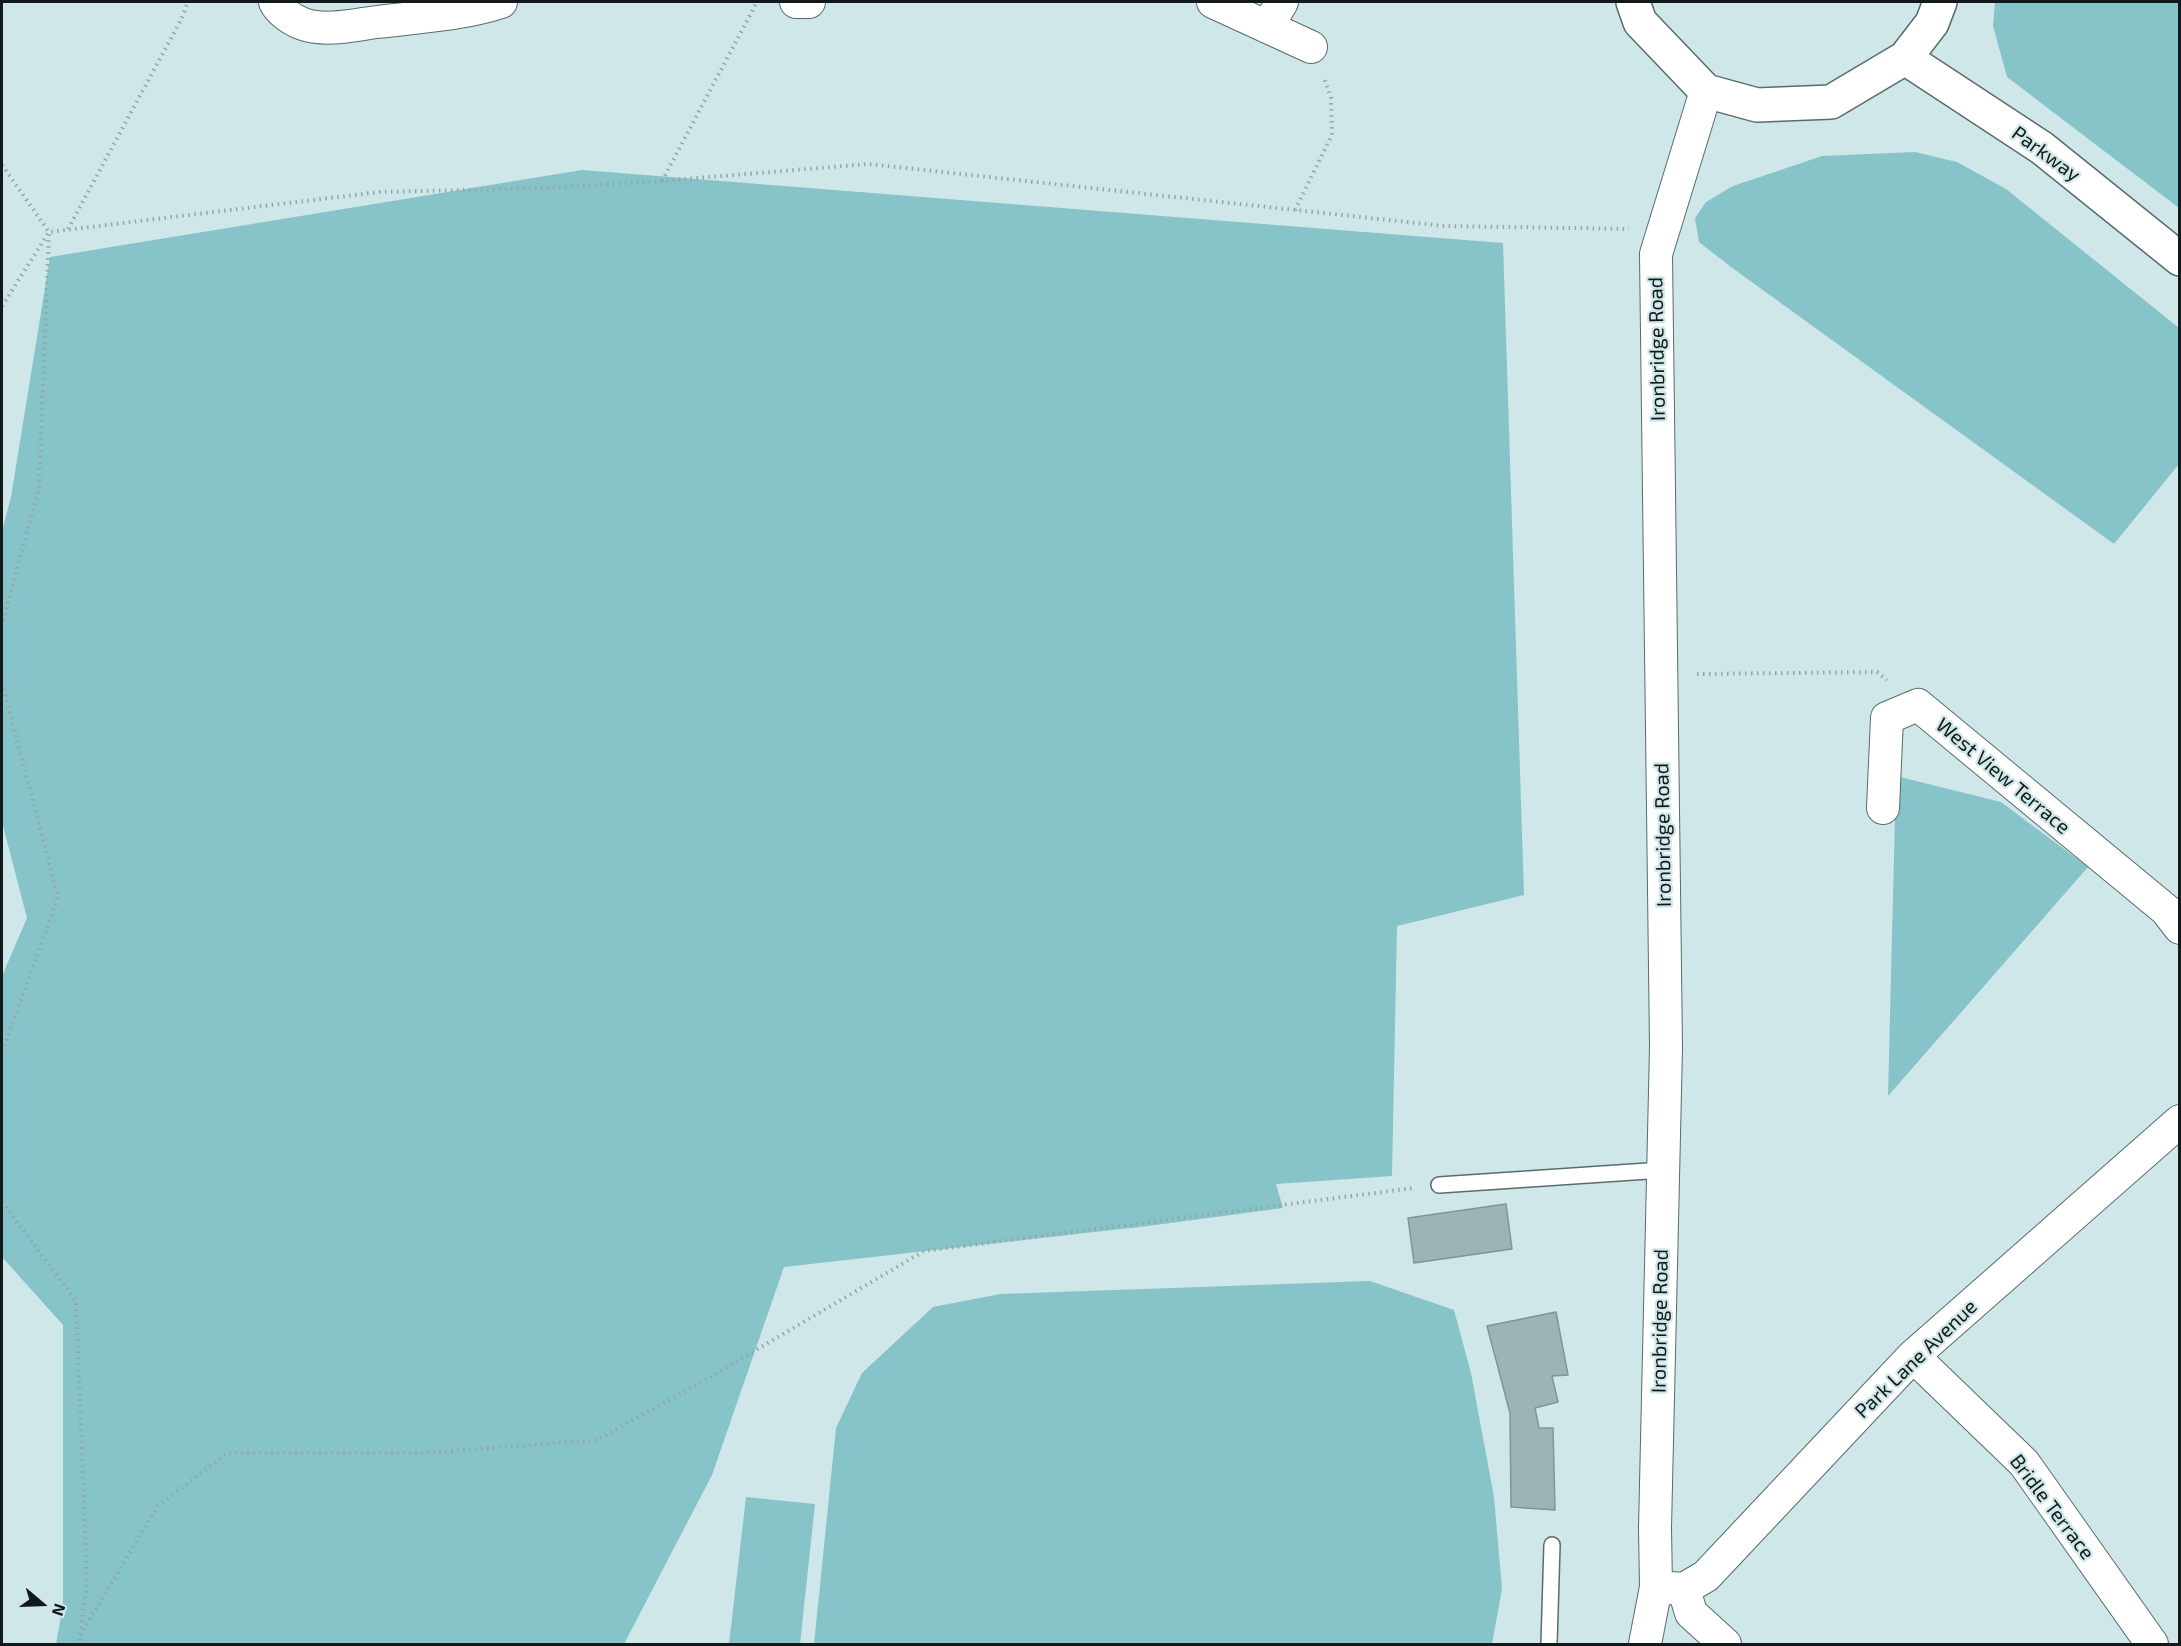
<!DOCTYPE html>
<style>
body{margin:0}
#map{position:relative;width:2181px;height:1646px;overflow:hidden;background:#cfe7e8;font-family:"Exo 2",sans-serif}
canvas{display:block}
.frame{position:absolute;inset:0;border:3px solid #11191a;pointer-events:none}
.north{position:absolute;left:12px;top:1574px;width:60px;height:60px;-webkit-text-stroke:4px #cfe7e8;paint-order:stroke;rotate:109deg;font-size:16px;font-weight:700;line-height:24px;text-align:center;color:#11191a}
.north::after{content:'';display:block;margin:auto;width:21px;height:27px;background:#11191a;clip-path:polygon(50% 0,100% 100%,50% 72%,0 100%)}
</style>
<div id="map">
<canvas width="2181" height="1646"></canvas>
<div class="frame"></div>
<div class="north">N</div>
</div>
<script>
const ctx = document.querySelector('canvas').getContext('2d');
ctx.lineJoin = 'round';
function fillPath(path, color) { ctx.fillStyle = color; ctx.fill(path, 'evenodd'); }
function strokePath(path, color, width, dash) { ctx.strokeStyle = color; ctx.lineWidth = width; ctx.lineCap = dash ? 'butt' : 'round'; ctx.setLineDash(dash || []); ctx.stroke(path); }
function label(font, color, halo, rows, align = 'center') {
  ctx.font = font + ' "Exo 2",sans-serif'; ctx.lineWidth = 4.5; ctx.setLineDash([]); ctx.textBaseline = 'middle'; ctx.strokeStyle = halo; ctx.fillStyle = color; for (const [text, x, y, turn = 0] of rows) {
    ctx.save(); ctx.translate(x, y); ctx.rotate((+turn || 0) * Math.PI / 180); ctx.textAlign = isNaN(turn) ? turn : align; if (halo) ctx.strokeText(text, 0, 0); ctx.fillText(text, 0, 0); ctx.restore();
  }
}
const green = new Path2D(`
 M1995,2H2179V208L2007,77L1993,26Z
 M1915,152L1957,162L2006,189L2179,328V464L2114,544L1731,267L1699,242L1695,218L1706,202L1733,186L1822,156Z
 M582,170L1503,243L1524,895L1397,926L1392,1176L1276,1184L1283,1208L1148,1226L784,1267L712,1475L624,1644H56L63,1605V1325L2,1257V976L27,918L2,822V531L11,497L50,257Z
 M1896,776L2001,802L2088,867L1888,1096Z
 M1370,1281L1454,1310L1471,1373L1494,1497L1502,1589L1492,1644H814L836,1428L862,1373L933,1307L1000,1294Z
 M746,1497L815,1504L800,1644H729Z`);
const building = new Path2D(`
 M1506,1204L1512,1249L1414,1263L1408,1218Z
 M1556,1312L1568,1375L1552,1376L1558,1402L1535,1408L1539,1428H1553L1555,1510L1511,1507L1510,1413L1487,1326Z`);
const path = new Path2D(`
 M2,165L49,232L39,488L2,624
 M662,181L757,2
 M1295,210L1332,135L1331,98L1324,78
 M68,229L182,18L188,2
 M2,306L49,232L379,192L546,188L661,181L868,164L1444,226L1629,229
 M1697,674L1877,672L1887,680
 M2,683L58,897L2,1053
 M2,1202L76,1301L87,1581L79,1644
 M80,1635L158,1506L227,1453H424L597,1440L700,1383L924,1251L1414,1188`);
const service = new Path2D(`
 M1439,1185L1663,1170
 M1549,1644L1552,1545`);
const minor = new Path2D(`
 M275,2C279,11 292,20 303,24C325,32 354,25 377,22C418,17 461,15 501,2
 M796,2H809
 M1213,2L1311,47
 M1267,27L1282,2
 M1883,808L1887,718L1918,705L2166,910L2180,928
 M1913,1356L2024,1463L2152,1644
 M1656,1587L1684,1589L1706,1576L1913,1356L2180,1121
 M1684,1589L1691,1613L1725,1644
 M1645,1644L1656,1587L1655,1528L1666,1047L1656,254L1706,91`);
const secondary = new Path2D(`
 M1633,2L1640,22L1706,91L1757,105L1831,102L1905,58L1932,23L1940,2
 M1905,58L2042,148L2180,259`);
const streetNames = [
 ["Parkway",2046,154,36],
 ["Ironbridge Road",1657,349,-91],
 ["West View Terrace",2003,776,40],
 ["Ironbridge Road",1663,835,-91],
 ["Ironbridge Road",1660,1321,-89],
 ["Park Lane Avenue",1916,1359,-44],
 ["Bridle Terrace",2052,1507,53]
];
fillPath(green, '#86c4c9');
fillPath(building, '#9db3b5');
strokePath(building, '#7f9596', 1.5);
strokePath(service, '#576c6d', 18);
strokePath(minor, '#576c6d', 34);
strokePath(secondary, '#576c6d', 36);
strokePath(path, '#93a6a7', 4, [1.5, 4.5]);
strokePath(service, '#fff', 15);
strokePath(minor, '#fff', 32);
strokePath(secondary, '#fff', 33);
label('20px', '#11191a', '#cfe7e8', streetNames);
</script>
